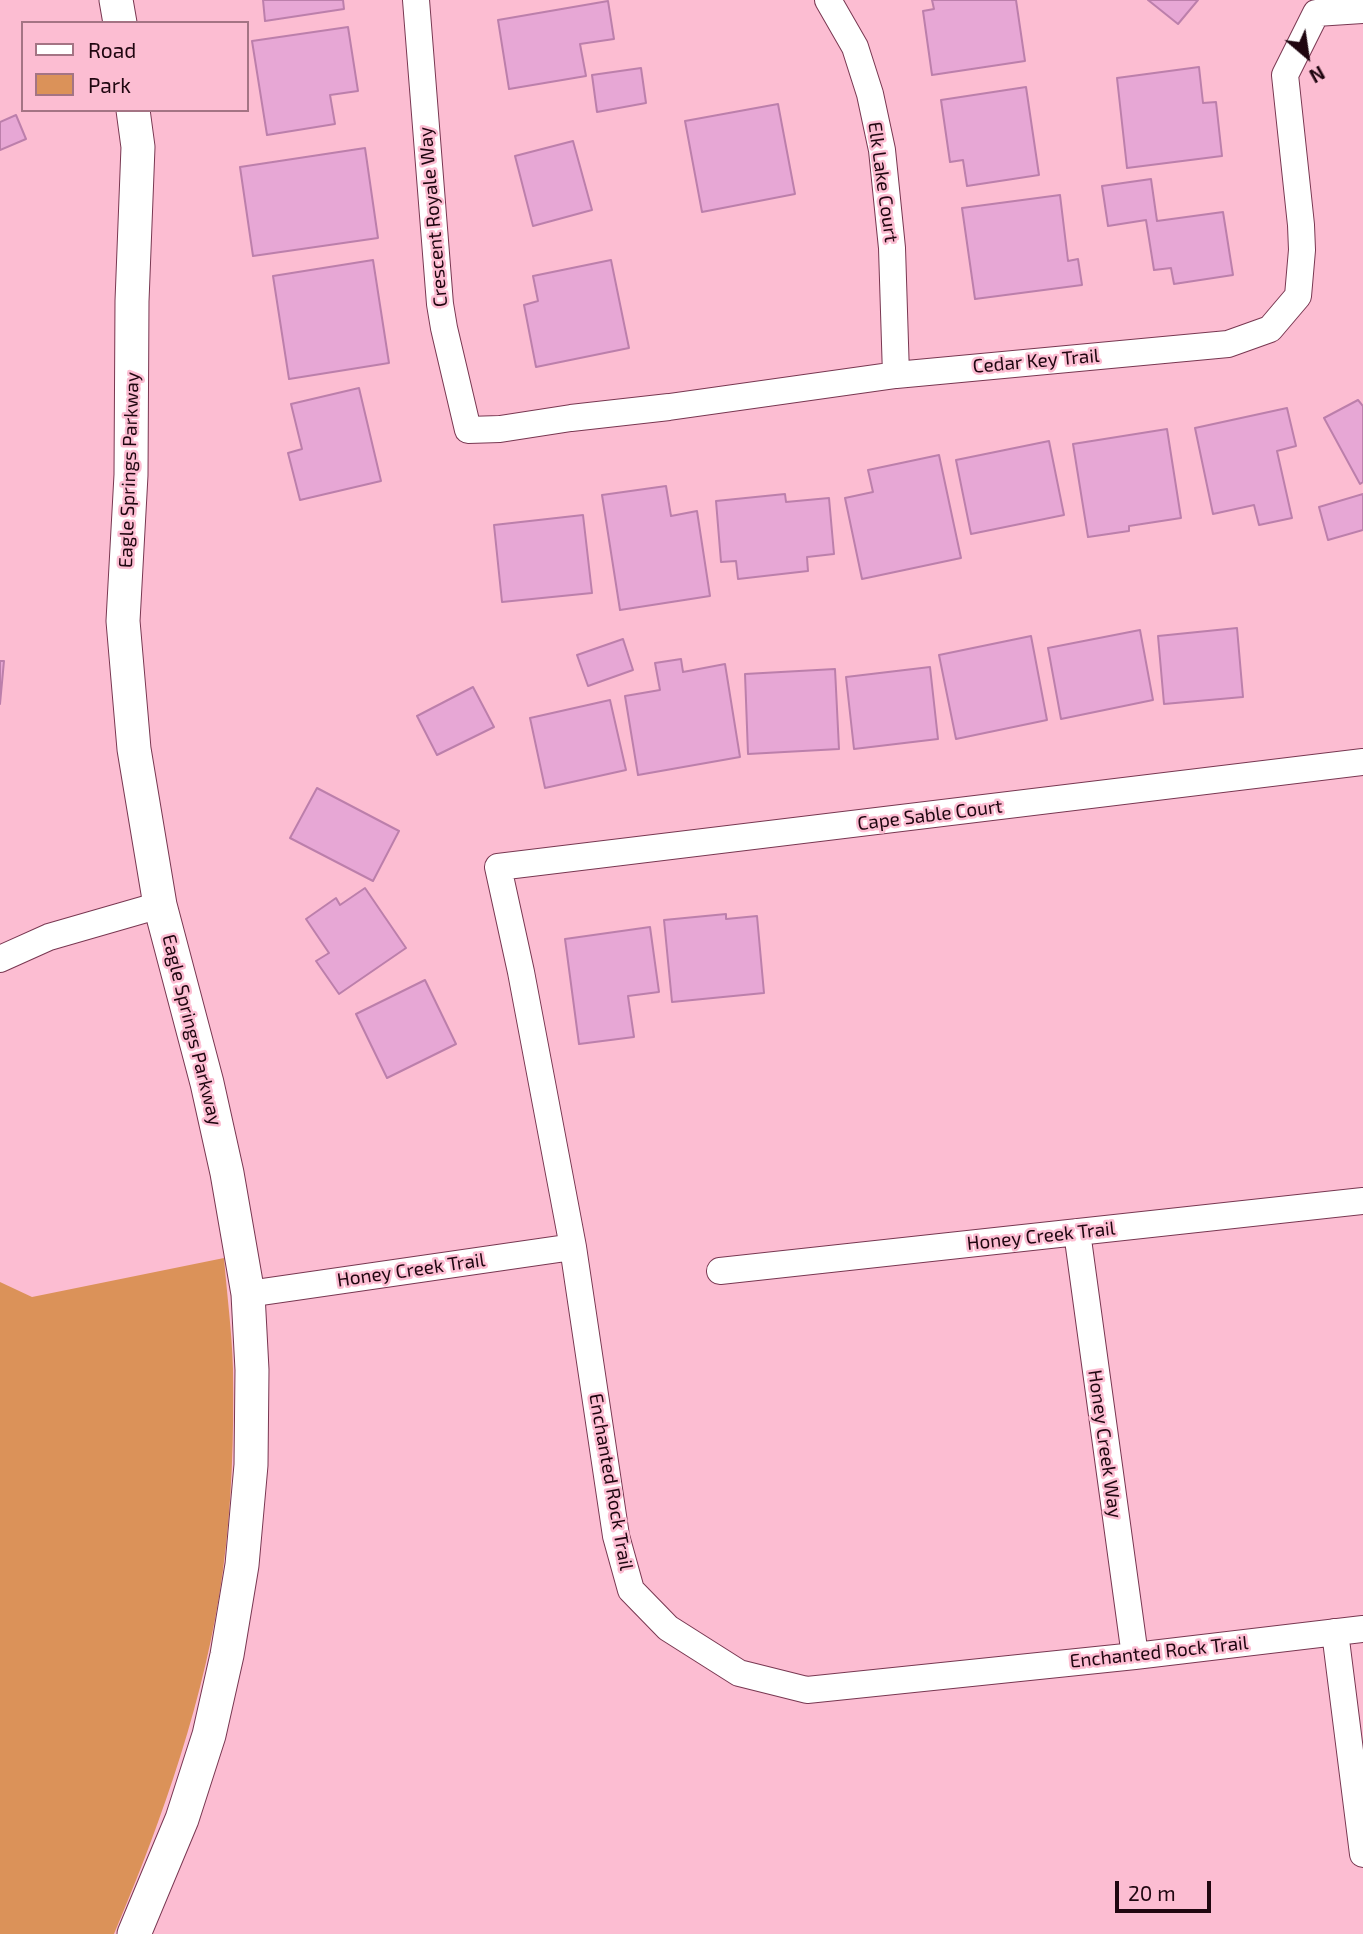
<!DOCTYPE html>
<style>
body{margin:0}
#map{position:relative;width:1363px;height:1934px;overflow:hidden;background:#fcbdd2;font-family:"Exo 2",sans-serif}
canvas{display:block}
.legend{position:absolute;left:21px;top:21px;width:228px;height:91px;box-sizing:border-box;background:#fcbdd2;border:2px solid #a47484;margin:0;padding:9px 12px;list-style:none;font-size:21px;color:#1f0610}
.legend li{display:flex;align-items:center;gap:14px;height:35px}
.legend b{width:35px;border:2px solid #a47484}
.north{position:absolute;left:1272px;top:21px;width:70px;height:70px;-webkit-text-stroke:5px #fcbdd2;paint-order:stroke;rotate:151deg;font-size:19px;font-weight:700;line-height:28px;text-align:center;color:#1f0610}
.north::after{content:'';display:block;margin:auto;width:24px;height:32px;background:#1f0610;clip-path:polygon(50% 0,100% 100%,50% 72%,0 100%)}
.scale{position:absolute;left:1115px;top:1881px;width:96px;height:32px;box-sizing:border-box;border:4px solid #1f0610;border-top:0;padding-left:9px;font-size:21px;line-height:24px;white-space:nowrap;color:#1f0610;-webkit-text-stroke:5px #fcbdd2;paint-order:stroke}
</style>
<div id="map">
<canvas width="1363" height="1934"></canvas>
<ul class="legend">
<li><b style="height:9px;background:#fff"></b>Road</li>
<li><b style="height:19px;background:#db9259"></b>Park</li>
</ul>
<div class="north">N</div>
<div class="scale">20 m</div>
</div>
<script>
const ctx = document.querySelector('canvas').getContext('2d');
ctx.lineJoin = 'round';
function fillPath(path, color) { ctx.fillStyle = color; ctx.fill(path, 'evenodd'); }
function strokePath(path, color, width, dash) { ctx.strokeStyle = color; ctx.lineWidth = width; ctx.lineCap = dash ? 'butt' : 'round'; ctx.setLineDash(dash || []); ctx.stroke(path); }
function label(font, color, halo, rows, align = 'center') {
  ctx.font = font + ' "Exo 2",sans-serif'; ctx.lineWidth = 5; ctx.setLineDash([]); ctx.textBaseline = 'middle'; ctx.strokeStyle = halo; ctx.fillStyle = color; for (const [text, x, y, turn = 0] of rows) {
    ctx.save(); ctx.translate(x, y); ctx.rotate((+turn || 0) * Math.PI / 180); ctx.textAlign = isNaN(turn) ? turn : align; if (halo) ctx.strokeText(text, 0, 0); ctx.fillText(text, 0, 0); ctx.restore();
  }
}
const green = new Path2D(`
 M224,1258C227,1295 232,1332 233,1369C234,1435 232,1504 223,1570C206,1696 163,1818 114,1934H0V1282L32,1297Z`);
const building = new Path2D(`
 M263,0H343L344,9L265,21Z
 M932,0H1016L1025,61L932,75L923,11L934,9Z
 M1148,0H1198L1178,24Z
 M608,1L614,39L580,44L586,76L509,89L498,20Z
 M348,27L358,91L330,95L335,124L267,135L252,41Z
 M1199,67L1203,103L1216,102L1222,156L1127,168L1117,78Z
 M641,68L646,103L597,112L592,75Z
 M1026,87L1039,175L967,186L963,160L950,162L941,100Z
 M778,104L795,194L702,212L685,121Z
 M16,115L26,139L0,150V122Z
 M573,141L592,210L533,226L515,156Z
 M365,148L378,238L253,256L240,167Z
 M1151,179L1157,221L1223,212L1233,275L1174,284L1171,268L1154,270L1146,220L1108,226L1102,186Z
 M1060,195L1068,261L1078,259L1082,285L975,299L962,208Z
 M373,260L389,363L289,379L273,276Z
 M611,260L629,348L536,367L524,305L538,301L533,276Z
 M359,388L381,481L300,500L288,453L302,449L291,404Z
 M1358,400L1363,406V482L1360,484L1324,418Z
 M1287,408L1296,446L1277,451L1292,518L1259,525L1254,505L1213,514L1195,428Z
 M1167,429L1181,518L1129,526V531L1088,537L1073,444Z
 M1049,441L1064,515L971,534L956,460Z
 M939,455L961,558L862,579L845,498L873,492L868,470Z
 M666,486L671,516L697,511L710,596L620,610L602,495Z
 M785,494L786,502L829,498L834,554L807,557L808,571L738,579L736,561L721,562L716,501Z
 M1363,494V530L1328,540L1319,507Z
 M583,515L592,593L502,602L494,525Z
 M1237,628L1243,697L1164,704L1158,636Z
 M1140,630L1153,700L1061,719L1048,648Z
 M1031,636L1047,720L956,739L939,655Z
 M623,639L633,670L588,686L577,655Z
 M681,659L683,672L725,664L740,757L638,775L625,696L660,690L655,663Z
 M0,661H4L0,704Z
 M930,667L938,739L854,749L846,677Z
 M835,669L839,749L748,754L745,674Z
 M473,687L494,727L437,755L417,716Z
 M610,700L626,770L545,788L530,718Z
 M317,788L399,831L373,881L290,838Z
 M365,888L406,948L339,994L316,961L329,953L306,919L336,898L340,905Z
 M726,914V919L757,916L764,993L672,1002L664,920Z
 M650,927L659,992L628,996L634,1037L579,1044L565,939Z
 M425,980L456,1044L387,1078L356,1014Z`);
const minor = new Path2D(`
 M416,0L440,304L444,328L468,430L500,429L571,418L669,407L896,375L1228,344L1270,329L1298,296L1302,250L1301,225L1285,75L1316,13L1363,10
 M828,0L855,47L870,94L882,150L892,248L896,375
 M1363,762L498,867L521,972L573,1247L616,1536L631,1590L668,1628L739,1673L807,1690L1135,1656L1363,1629
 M0,959L49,937L160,905
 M1077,1232L1135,1656
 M720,1271L1363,1201
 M248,1294L573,1247
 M1335,1632L1363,1854`);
const tertiary = new Path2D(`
 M116,0L120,23
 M133,110L138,147L132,301L131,475L123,621L134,749L160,905L207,1083L227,1173L248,1294L252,1370L251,1465L242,1565L227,1655L209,1735L182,1819L134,1934`);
const streetNames = [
 ["Elk Lake Court",883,182,82],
 ["Crescent Royale Way",433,217,-95],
 ["Cedar Key Trail",1036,361,-5],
 ["Eagle Springs Parkway",129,470,-88],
 ["Cape Sable Court",930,815,-7],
 ["Eagle Springs Parkway",192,1030,76],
 ["Honey Creek Trail",1041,1236,-6],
 ["Honey Creek Trail",411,1270,-8],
 ["Honey Creek Way",1105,1444,82],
 ["Enchanted Rock Trail",611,1482,80],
 ["Enchanted Rock Trail",1159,1652,-6]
];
fillPath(green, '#db9259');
fillPath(building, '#e7a7d5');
strokePath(building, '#bc7fab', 2);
strokePath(minor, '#783751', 28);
strokePath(tertiary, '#783751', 35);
strokePath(minor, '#fff', 26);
strokePath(tertiary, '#fff', 33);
label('19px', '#1f0610', '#fcbdd2', streetNames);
</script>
